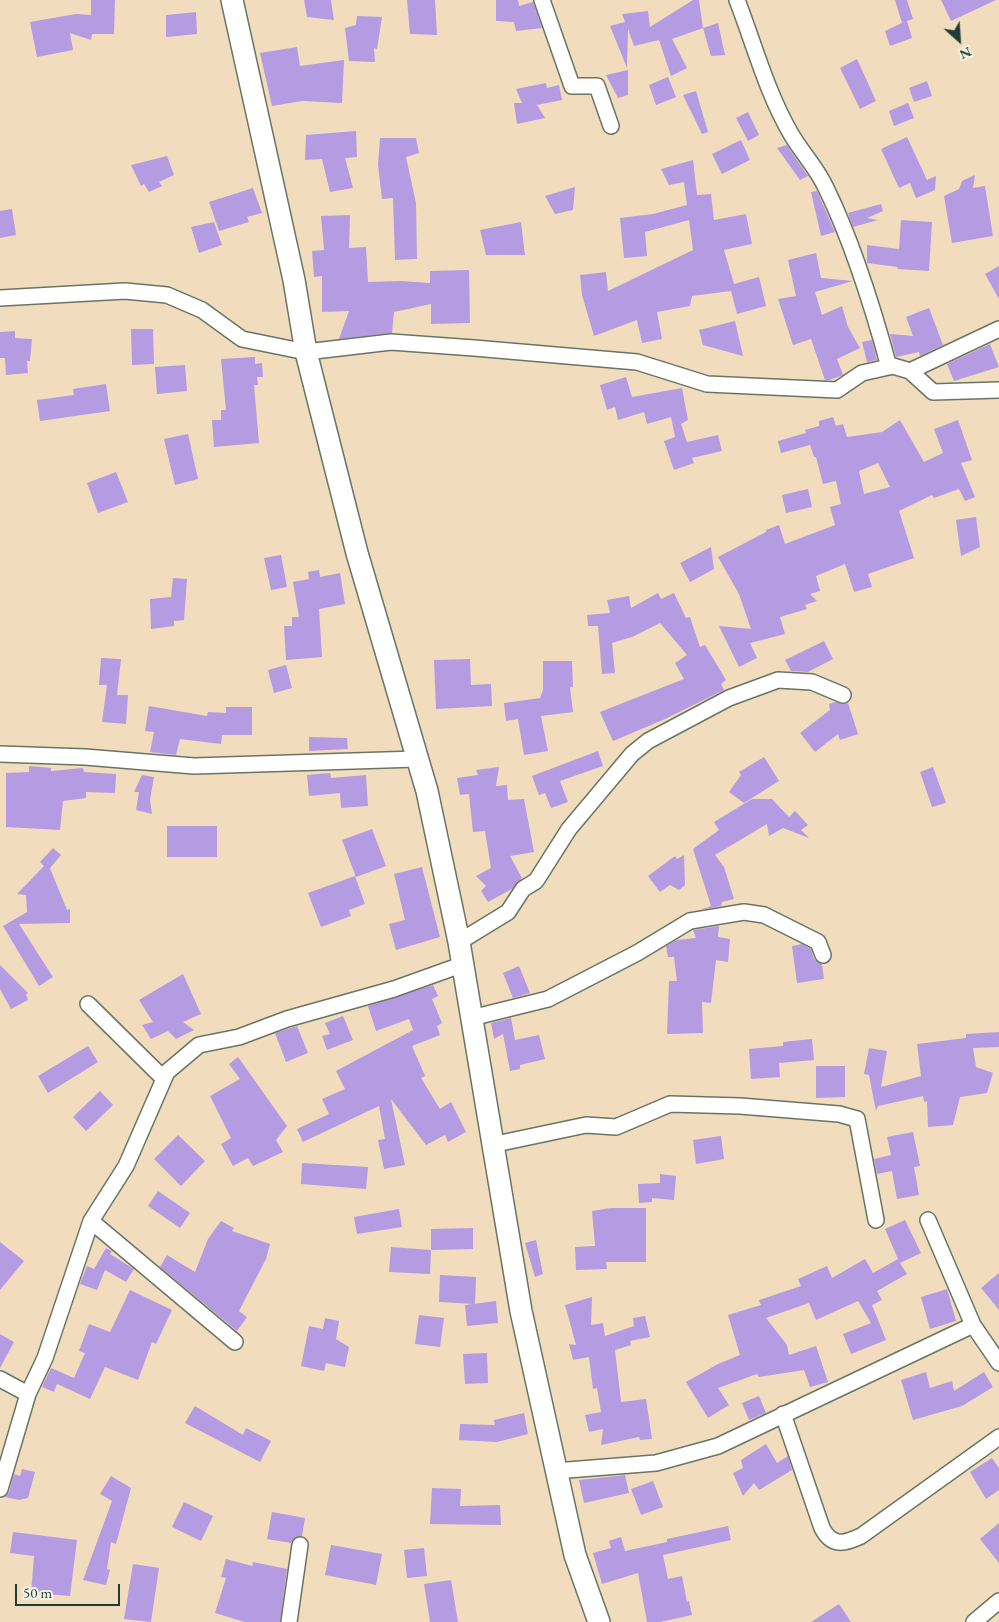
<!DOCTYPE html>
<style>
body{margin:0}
#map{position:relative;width:999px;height:1622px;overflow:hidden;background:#f1ddbd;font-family:"EB Garamond",serif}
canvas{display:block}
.north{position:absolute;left:934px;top:15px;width:50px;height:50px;-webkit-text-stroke:4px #f7f3e8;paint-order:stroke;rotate:154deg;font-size:14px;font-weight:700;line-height:20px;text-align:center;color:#1f3d34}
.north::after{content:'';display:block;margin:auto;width:18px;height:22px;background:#1f3d34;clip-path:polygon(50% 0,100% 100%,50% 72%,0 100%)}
.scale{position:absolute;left:15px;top:1584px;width:105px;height:22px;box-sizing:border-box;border:2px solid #1f3d34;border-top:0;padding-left:6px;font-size:15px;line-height:18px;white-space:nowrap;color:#1f3d34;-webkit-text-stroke:4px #f7f3e8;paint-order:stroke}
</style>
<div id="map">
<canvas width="999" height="1622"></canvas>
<div class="north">N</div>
<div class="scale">50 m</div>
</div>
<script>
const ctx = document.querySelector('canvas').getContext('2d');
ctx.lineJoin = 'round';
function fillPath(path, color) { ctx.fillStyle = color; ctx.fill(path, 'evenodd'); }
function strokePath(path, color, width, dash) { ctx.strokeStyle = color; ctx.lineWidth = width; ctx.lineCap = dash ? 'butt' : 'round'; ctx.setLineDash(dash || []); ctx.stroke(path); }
const building = new Path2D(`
 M91,0H115L114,34H92L91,40L70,33L73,50L37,57L30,22L76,14L91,15Z
 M304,0H331L334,20L307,17Z
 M407,0H435L437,35L410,34Z
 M496,0H518L519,6L533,2L542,28L516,31L514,22L496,21Z
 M693,0H699L703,28L672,39L687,68L671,76L659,40L634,46L628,29L627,68L610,26L625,22L622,14L648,11L650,27Z
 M895,0H907L913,19L907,21L912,38L890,46L885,31L902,23Z
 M941,0H996L951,21Z
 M196,12L197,34L166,37V15Z
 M357,16L382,17L377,49L374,48L375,62L349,61L345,28L356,25Z
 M718,23L725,55L711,56L703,28Z
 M297,47L300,66L344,60L342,103L302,101L272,106L260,53Z
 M857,59L876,101L860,109L840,68Z
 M628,70V95L618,98L606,75Z
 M668,77L676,97L656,105L649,85Z
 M927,81L932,96L914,102L909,88Z
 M546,83L547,88L559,85L562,100L537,105L545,118L517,124L514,103H522L516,89Z
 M696,91L708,132L702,134L683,95Z
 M908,103L914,118L894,126L889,111Z
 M748,112L759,135L748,141L736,118Z
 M356,131L357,157L345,158L353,188L330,192L322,159L305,160L306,135Z
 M907,137L927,180L936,176L935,190L916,198L910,183L899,188L881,149Z
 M380,138H416L419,153L406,157L416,203L417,259L395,260L393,198L382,199L378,165Z
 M741,140L750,160L722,174L712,154Z
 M787,145L792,153L808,176L800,180L777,148Z
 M167,156L174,175L159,182L162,186L149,192L144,184L141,186L131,165Z
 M693,160L697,195L711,194L714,220L746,214L752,244L724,250L734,284L759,277L766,306L737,314L731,291L692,296L690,306L657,312L662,339L642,343L637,320L594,336L582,295L580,275L606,272L608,291L693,250L689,220L645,232L647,256L624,258L620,218L653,214L687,205L684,182L669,185L661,169Z
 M975,175L973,188L985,186L993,236L952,243L944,196L959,189L962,181Z
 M575,187L573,210L555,214L545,196Z
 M253,188L262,213L247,217L249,222L219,231L209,202Z
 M817,191L835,232L821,236L811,192Z
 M881,204L883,211L867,218L878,220L853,227L848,213Z
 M12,209L16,235L0,238V211Z
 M350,215L349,248L366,247L368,282L401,281L430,283V271L469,270L470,323L431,324V304L394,312L392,333L339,339L349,311L322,312V276L314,277L312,251L324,250L321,216Z
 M901,220L932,222L929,271L897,269L898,267L867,263V245L899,249Z
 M214,222L222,245L199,253L191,227Z
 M521,222L525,255H486L480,230Z
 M816,253L821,278L853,281L815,292L822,315L842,306L848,327L860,348L837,359L843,375L829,380H825L811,339L793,345L778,299L796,296L788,260Z
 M999,266V299L985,274Z
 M929,308L943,345L920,356L919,352L896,357L890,334L913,336L906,317Z
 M735,321L743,356L703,345L699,330Z
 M131,329H153L154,364L132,365Z
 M15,331V338L32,339L30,361H27L28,373L6,375L5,358H0V332Z
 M872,340L877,360L867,362L862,342Z
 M990,344L999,367L954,381L947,364Z
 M255,357V364L262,363L263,377H257L258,385H254L259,443L214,447L212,420H221V410H226L221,359Z
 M185,365L187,391L157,394L155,367Z
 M626,377L632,397L682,388L688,420L681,424L687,442L718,435L722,451L692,458L694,463L674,470L664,441L675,437L671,417L647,424L644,412L618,420L615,407L607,410L600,385Z
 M106,384L110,411L40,421L37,400L74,395L73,389Z
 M833,417L836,426L843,424L847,437L882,432L900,420L924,462L943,453L934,429L958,420L972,460L961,463L975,497L965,501L959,489L934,498L932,495L899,511L914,558L868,574L872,587L854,592L845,564L816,576L820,591L810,594L817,601L805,605L807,609L780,617L785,634L750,643L757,658L739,667L719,626L751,629L739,594L718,557L766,532V530L779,525L785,544L835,525L830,507L841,504L836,481L823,484L816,457H814L810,445L781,453L778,441L806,433L805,430L819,426V421ZM878,463L890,487L864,494L859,471Z
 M188,434L198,479L175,485L164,439Z
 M116,472L128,502L98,513L87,483Z
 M808,489L812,507L786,513L782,495Z
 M976,517L980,547L961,556L956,520Z
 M711,547L714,569L690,582L680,563Z
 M281,555L287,587L271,590L264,558Z
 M319,570L320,577L340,573L345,604L319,609L322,657L286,660L284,626H292V617H299L293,582L309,579L308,572Z
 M173,578L187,579L184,620L174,621V626L151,629L150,599L171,597Z
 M658,593L661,599L674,593L686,618L690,617L700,647L705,645L726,680L721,684L724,690L663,720L613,741L600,712L684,679L675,663L687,655L660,623L632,637L612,643L615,673L602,674L598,626H588L587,615L610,613L607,600L629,596L631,608Z
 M824,641L833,659L808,672L791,671L785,660Z
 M101,658L121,659L117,695H128L126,724L102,722L107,685H99Z
 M470,659L471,685L491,684L492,706L436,709L434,660Z
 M543,661H572L573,687H570L573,712L541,716L548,751L524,755L518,719L506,721L504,703L540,698L543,690Z
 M286,665L292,688L274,693L268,670Z
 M835,702L844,704L848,703L858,734L840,740L838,734L815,752L800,733L830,710L829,704Z
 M149,706L207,716L208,712L226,713V707H252V735H222L221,744L180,739L176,755L150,752L154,732L145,731Z
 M309,737L347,738L348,749L309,751Z
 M598,751L603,766L560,781L568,802L551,808L545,793L539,795L532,776Z
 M764,757L779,781L744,803L729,792L741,775L739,772Z
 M29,766L51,768V771L83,768L84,772L116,774L115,793L86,792V798L63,801L60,830L6,827V773L29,772Z
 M499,767L496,786L507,785L508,800L524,799L534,852L510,856L522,878L512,889L488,902L481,891L486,886L476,876L491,868L485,831L473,832L469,794L460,795L457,778L478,775L476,770Z
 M933,767L946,803L932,807L920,772Z
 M330,773L331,778L366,775L368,806L341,808L340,793L309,796L307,775Z
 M142,775L154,777L150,800L152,814L136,810L139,792H134Z
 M752,799H772L789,817L795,811L808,825L801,830L809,838L783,828L769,836L767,824L715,855L724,867L734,899L722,902L721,906L700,910L711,906L693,849L719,830L714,822Z
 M167,826H217V857H167Z
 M372,829L386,866L356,877L342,840Z
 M53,848L61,855L50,868L67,910L70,909V923L19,924L53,977L39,986L3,926L27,912L26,895L17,894L44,866L40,862Z
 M684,855L685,885L679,890L670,885L660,892L648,876L675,856L677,859Z
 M422,867L440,937L396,950L389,924L405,920L394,874Z
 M355,876L365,904L349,910L351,916L321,927L308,893Z
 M719,926L718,937L730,939L728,962L716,960L711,1003L702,1002L703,1033L667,1034L669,981H677L674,957H668L666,946L677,940L696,938L693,930Z
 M802,944L811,949L814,959L822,964L824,979L797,983L792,946Z
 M0,965L28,993L26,995L28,1000L11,1009L0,989Z
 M519,966L530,993L513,998L503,973Z
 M183,974L201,1014L183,1022L194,1030L176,1039L168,1031L151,1039L142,1025L153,1022L139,1000Z
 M433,985L438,996L432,999L442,1023L437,1026L440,1035L412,1046L425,1076L421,1078L440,1109L451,1102L466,1132L448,1142L445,1135L426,1145L391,1099L405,1165L384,1169L378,1140L385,1139L379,1106L303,1142L297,1129L329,1114L322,1099L345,1089L336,1071L413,1030L409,1019L376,1031L368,1006Z
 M343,1016L353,1040L327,1050L322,1036L330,1034L325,1023Z
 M511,1018L515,1040L539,1035L545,1059L520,1065V1069L510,1071L503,1034L494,1039L491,1023Z
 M297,1026L308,1053L286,1062L275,1033Z
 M999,1032V1047L973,1048L976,1067L993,1073L987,1093L960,1097L953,1125L928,1127L927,1101L924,1102L923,1096L878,1106L876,1111L869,1075L864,1074L869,1048L887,1051L881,1087L921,1076L917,1044L966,1038V1034Z
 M812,1039L814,1060L779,1063L780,1077L751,1079L749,1049L783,1046V1042Z
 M88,1046L98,1062L48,1093L38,1076Z
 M238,1057L287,1126L276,1140L283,1152L253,1166L248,1158L233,1166L221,1144L231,1138L210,1096L240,1079L229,1064Z
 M816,1066H845V1097L816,1098Z
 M100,1091L113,1105L86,1131L73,1117Z
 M913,1132L920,1166L914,1167L919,1195L897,1199L892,1171L877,1174L874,1159L891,1155L887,1137Z
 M178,1135L205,1161L181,1186L154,1159Z
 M721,1136L724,1159L696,1164L693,1140Z
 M302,1163L368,1167L366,1189L301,1184Z
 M660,1174L676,1176L674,1200L652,1198V1202L639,1203L638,1184L660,1183Z
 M158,1191L190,1213L180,1228L148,1206Z
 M611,1208H646V1262H606L607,1269L576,1270L575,1247L595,1246L592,1211Z
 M399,1209L402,1227L357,1234L354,1217Z
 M905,1220L921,1253L900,1263L907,1274L877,1291L882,1300L872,1305L886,1340L851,1354L843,1334L871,1323L858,1301L816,1320L809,1303L766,1318L787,1345L789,1355L816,1346L828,1382L810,1387L804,1370L759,1377L757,1374L718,1388L729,1405L708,1418L686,1382L718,1364L740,1355L728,1315L761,1305L759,1300L801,1286L798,1279L827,1266L832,1278L865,1259L873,1273L898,1259L885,1229Z
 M221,1221L234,1228L232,1231L270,1244L266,1259L239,1311L247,1317L237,1331L160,1267L167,1255L195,1272L208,1239Z
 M473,1228V1249L431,1250V1229Z
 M536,1240L543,1274L535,1277L525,1243Z
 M0,1242L24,1261L0,1290Z
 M391,1247L431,1250L430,1274L389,1272Z
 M106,1248L112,1251L110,1254L134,1269L126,1282L105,1270L97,1290L80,1284L87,1266L94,1269Z
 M999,1273V1310L981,1288Z
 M440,1275L476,1277L475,1304L439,1302Z
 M947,1289L956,1321L930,1329L921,1297Z
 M130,1290L172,1310L156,1344L152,1342L138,1380L105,1367L90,1399L57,1384L54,1392L42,1387L51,1368L74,1378L85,1353L79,1351L89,1324L110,1332Z
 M592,1297L591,1325L603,1323L605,1336L634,1326L633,1318L645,1316L650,1337L630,1341L631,1345L615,1350L621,1402L646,1399L652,1439L640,1440L639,1437L601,1445L603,1429L589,1432L585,1415L601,1412L597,1388L593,1389L589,1357L573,1360L569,1344L576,1345L565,1305Z
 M496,1301L498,1323L467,1326L465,1305Z
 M419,1315L444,1318L440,1347L415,1344Z
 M325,1318L339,1321L336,1339L349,1347L345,1367L326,1363L324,1371L301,1366L309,1326L323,1329Z
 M0,1334L14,1342L0,1368Z
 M487,1353L488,1383L465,1384L463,1354Z
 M926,1372L930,1388L952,1381L954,1391L984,1372L993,1387L962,1406L913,1420L901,1380Z
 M759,1396L766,1413L749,1420L742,1403Z
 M195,1406L243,1435L246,1428L271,1441L260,1462L185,1423Z
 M524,1413L528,1434L497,1442L459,1440L460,1424L495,1425L494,1420Z
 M766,1444L777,1463L788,1456L792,1470L759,1490L754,1483L743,1496L733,1473L743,1468L741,1460Z
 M992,1458L999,1468V1490L986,1499L970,1472Z
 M22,1469L35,1472L28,1498L19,1500L5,1497L9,1492L14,1474L20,1476Z
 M625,1475L629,1493L584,1503L579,1480Z
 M111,1476L131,1488L116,1544L111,1542L107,1569L110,1570L106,1585L83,1580L112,1501L100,1494Z
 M653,1481L663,1507L641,1515L631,1489Z
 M432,1488L461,1489L460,1506L500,1505L501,1525L430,1524Z
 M184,1502L213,1516L201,1541L172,1527Z
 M272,1512L305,1518L302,1536L296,1537L291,1543L267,1539Z
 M999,1523V1563L980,1539Z
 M728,1526L731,1540L663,1555L668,1579L682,1576L687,1602L689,1601L692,1615L660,1622H647L638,1573L602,1584L593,1553L611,1548L609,1541L621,1537L625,1551L667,1542V1539Z
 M13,1532L77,1540L70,1596L31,1593L34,1556L10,1553Z
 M331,1545L382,1554L376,1585L325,1575Z
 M424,1548L427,1576L407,1578L404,1550Z
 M226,1559L252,1566L253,1562L287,1569L280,1622H245L215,1613L226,1578L221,1577Z
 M133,1564L159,1568L151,1622L124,1619Z
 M451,1580L458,1622H430L424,1584Z
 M839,1604L851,1622H811Z`);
const street = new Path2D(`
 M542,0L572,86H597L611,126
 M737,0C754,44 767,93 791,134C802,153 817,168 826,188C853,243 873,308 889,367
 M0,298L125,291L167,295L202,310L242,339L306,352L391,342L474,348L637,362L707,384L837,390L862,373L893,366L910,371L933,392L999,390
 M910,371L999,329
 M0,754L85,757L194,766L417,759
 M459,942L508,912L523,889L536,881L569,829L632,754L648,741L729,698L778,680L812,682L843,695
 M88,1004L164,1079
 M471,1018L548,999L637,953L690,921L744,912L764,915L818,942L823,955
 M491,1145L586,1125L616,1127L670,1104L740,1106L839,1114L857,1119L876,1220
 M928,1220L973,1325L999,1363
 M91,1221L235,1342
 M0,1379L28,1394
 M783,1414L822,1528C832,1547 844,1544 861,1536L999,1437
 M555,1471L656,1463L718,1446L973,1325
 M0,1489L28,1394L45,1358L91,1221L126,1166L167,1072L199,1045L239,1037L287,1019L394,989L461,965
 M289,1622L300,1545
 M974,1622L999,1601`);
const secondary = new Path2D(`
 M232,0L294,280L306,352L357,553L427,791L459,942L521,1311L575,1555L599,1622`);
fillPath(building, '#b59be1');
strokePath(street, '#687564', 18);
strokePath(secondary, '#687564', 24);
strokePath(street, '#fff', 15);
strokePath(secondary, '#fff', 21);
</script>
